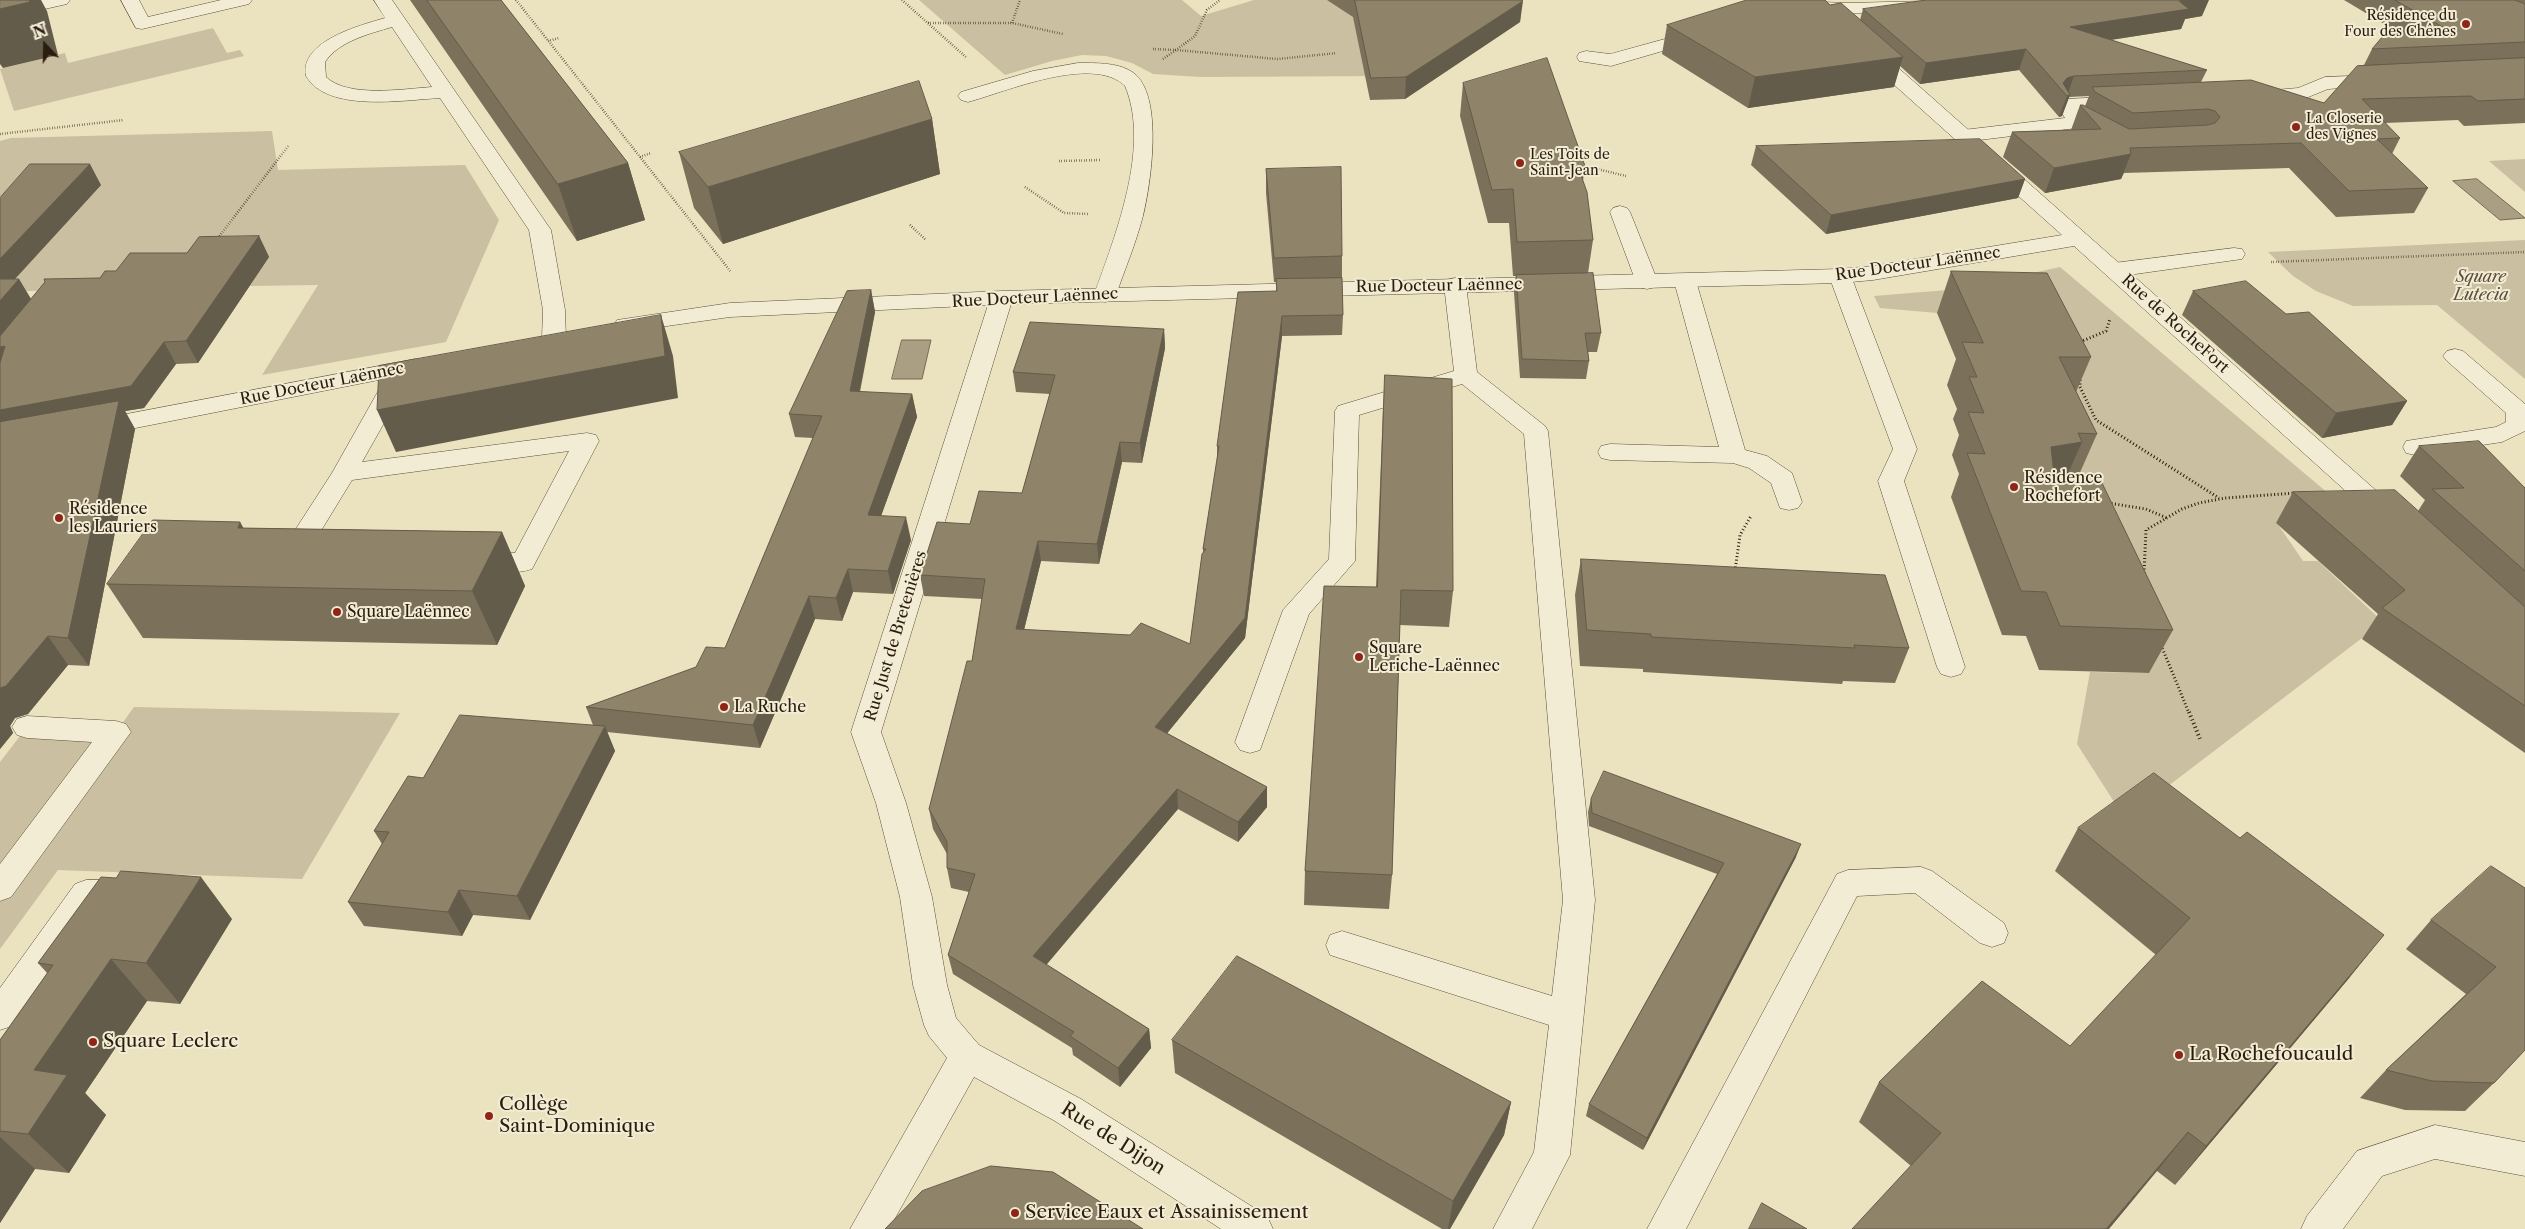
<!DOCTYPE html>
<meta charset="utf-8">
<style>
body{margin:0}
#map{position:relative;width:2525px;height:1229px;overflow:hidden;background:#ebe2bf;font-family:"Libre Caslon Text",serif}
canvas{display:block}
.north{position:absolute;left:20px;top:20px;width:50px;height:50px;-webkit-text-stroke:4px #f2ecd5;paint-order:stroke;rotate:339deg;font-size:14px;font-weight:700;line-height:20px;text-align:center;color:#2b1c0d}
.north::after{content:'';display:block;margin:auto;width:18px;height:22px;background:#2b1c0d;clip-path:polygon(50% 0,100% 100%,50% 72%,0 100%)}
</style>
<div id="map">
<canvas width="2525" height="1229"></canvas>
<div class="north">N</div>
</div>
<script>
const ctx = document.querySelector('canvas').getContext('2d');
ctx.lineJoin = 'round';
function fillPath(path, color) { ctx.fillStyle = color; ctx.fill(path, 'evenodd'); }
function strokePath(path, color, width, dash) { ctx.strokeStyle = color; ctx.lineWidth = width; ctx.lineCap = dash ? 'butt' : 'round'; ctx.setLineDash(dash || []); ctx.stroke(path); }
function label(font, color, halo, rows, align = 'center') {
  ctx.font = font + ' "Libre Caslon Text",serif'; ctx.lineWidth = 4; ctx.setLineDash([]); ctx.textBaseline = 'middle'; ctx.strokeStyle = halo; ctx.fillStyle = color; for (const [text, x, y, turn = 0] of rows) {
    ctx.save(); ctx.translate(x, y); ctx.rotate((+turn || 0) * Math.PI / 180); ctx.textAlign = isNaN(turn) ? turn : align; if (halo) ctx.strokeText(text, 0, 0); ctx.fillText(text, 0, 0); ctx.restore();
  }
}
const green = new Path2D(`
 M919,0H1182L1201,16L1254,0H1441L1390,76L1201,77L1153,74L1132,63L1106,56L1082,55L1052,61L1005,75Z
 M213,28L227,53L240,50L244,56L14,111L0,69L65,53L68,63Z
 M272,131L278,170L465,165L499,220L446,342L262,375L318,285L250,286L268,257L92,289L0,292V141L11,138Z
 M2525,159V192L2489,161Z
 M2525,240V379L2437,305L2353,306L2316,291L2293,276L2268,252Z
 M2060,267L2361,521L2277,523L2303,561H2318L2383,622L2125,819L2077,744L2090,672L2149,673L2059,476L2078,477L1937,313L1880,308L1874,296L1960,289Z
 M134,707L400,713L302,879L58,870L0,949V762L27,727L116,732Z`);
const water = new Path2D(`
 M2477,179L2525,218L2500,220L2453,181Z
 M902,340H931L922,379H892Z`);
const pathFar2 = new Path2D(`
 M516,0L731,272
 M902,0L967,58
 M928,23H1012L1063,34
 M1012,23L1020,0
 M548,41L559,38
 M1153,49L1176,50L1195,36L1207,10L1220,0
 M1163,59L1176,50L1277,59L1337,53
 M0,134L124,120
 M640,157L651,153
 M1059,161L1101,160
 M1589,167L1626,176
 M1025,187L1064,213L1089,214
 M910,225L926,240
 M218,238L289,145
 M2271,262L2525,252`);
const pathFar1 = new Path2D(`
 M2080,342L2106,331L2110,319
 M2080,380V387L2096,420L2219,498
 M2108,503L2146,509L2167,518
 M1735,571L1740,535L1751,516
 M2144,573L2146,530L2182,509L2199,503L2225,498L2295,493
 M2161,645L2189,713`);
const path = new Path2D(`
 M2189,712L2200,739`);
const lane = new Path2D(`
 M38,0H70L67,4L0,19V9Z
 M121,0H139L148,17L221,0H252L249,4L142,29L136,28Z
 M374,0H392L551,230L565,310L566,339L562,344L554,346L546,344L542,339L543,310L529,230L440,98C404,100 327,113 306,76C299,41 361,25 385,18ZM392,27L432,87C403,89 348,98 326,77L325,62C339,41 369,34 392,27Z
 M1078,63C1096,63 1122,62 1136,75C1163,100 1151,183 1143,216C1136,243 1125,269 1116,295L1113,300L1105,302L1097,300L1094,295C1115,236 1151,147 1125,86C1093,54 1005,92 968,102L961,100L958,96L961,92L1033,71Z
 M2379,75L2386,77L2388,81L2386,85L2328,89L2301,100L2259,102L2252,100L2249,96L2252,92L2298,88L2325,77Z
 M2124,96L2131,98L2134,102L2131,106L2080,110L2087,122L2084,126L2077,128L1963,142L1956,140L1953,136L1956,132L1963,130L2065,118L2057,105L2060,101L2067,99Z
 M1620,206L1627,208L1630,212L1658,282L1655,287L1647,289L1639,287L1636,282L1610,212L1613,208Z
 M2234,248L2242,249L2245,254L2242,259L2114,277L2106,275L2103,270L2106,265L2114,263Z
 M1840,269L1848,271L1851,276L1917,449L1904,481L1965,667L1961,674L1951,677L1941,674L1937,667L1878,481L1893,449L1829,276L1832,271Z
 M1685,274L1693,276L1696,281L1745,450L1767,456L1792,473L1802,502L1798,508L1789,510L1780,508L1771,483L1749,468L1733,463L1610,460L1601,458L1598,452L1601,446L1610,444L1719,447L1674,281L1677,276Z
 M1455,278L1463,280L1466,285L1477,372L1545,426L1548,431L1595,900L1570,1155L1532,1229H1493L1534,1152L1549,1025L1330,955L1326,945L1330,935L1342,931L1552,996L1563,900L1524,434L1462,384L1359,415L1355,561L1309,614L1260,750L1250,753L1240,750L1235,742L1283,610L1329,559L1335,411L1338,406L1454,371L1444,285L1447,280Z
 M2455,349L2463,351L2525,404V431L2502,442L2415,455L2406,453L2403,447L2406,441L2496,427L2506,422V413L2447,361L2443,356L2447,351Z
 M397,372L405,374L409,379L362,462L587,433L596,435L599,441L532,569C514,575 487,573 469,567L465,561L469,555L478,552L515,553L569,451L352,480L308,552L310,556L306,562L297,565L283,561L279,555L332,473L385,379L389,374Z
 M27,716L116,721L126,724L131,732L11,897L0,901V864L92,742L27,738L17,735L12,727L17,719Z
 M1921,867L1932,871L2004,923L2008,933L2004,943L1992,947L1980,943L1915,893L1857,896L1686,1229H1647L1837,874L1848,870Z
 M128,879L139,883L144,892L139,901L128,905L95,906L12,1026L0,1030V988L75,884L86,880Z`);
const street = new Path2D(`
 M1769,0L1847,3L1971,0L1968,4C1953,7 1937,8 1922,10C1872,15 1821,16 1772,4Z
 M1698,30L1704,31L1707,35L1704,39L1611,66L1579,61L1577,57L1579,53L1586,51L1610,54Z
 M1870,47L1877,49L2397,509L2401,515L2397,521L2388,524L2379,521L2074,246L1873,280L1840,283L1011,304L881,732L906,803L932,897L947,985L956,1018L979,1045L1081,1099L1267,1216L1273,1229H1221L1055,1121L974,1077L889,1229H850L947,1058L929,1036L924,1025L913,985L900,897L876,803L851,732L988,305L730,317L625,332L617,330L614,325L617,320L730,303L1002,291L1840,269L1873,266L2062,235L1863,57L1861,53L1863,49Z
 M416,359L424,361L428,366L424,371L95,436L86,433L83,428L86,423L95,420Z
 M2435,1125L2525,1142V1176L2435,1159L2382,1176L2343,1229H2301L2307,1216L2357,1151Z`);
const wall = new Path2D(`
 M410,0H501L628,163L645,220L577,241Z
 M1327,0H1522L1520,22L1405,99L1370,100L1353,17Z
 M2344,0H2525V123L2464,126L2458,120L2385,123L2400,138L2392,154L2428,188L2414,213L2336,217L2289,168L2124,173L2121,179L2045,193L2003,157L2012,132L2071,130L2080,105L2085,106L2089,96L2069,97L2062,116L2059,117L2019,70L1920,84L1900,66L1894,87L1748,108L1662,54L1667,25L1830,5L1860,20L1863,9L2202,16L2185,19L2181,29L2111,40L2207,70L2201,82L2324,103L2364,65L2372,49L2401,34Z
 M1463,83L1585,166L1583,181L1593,240L1588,273L1601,333L1597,352H1588L1589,361L1586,379L1520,378L1514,293L1516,276H1513L1509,223H1488L1460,116Z
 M932,119L940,174L723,244L694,208L679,152Z
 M1756,146L2025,179L2018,198L1826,234L1751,165Z
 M1266,169L1342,256V278L1343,315L1342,335L1282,336L1245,638L1167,733L1267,787V807L1238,842L1178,809L1046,964L1149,1029L1151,1048L1120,1087L1073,1055L1072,1048L953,974L948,955L969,892L951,888L947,868V854L933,829L929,809L972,661L982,599L924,596L920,575L970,524L1022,493L1050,394L1016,392L1013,372L1164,329L1165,348L1142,463L1122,462L1099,564L1041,561L1024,630L1190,644L1203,553V549L1217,460V446L1276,291V282H1274L1266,193Z
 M101,185L15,279H19L31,299L45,282L100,278L116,271L259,236L269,257L198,363L176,364L144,408L125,411L135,429L89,666L68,665L28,714L15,718L10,726L13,733L0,749V198Z
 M1951,271L2091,357L2076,392L2097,434L2078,477H2067L2063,484L2173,630L2149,673L2039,670L2026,636L2002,635L1951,497L1959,474L1952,455L1959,435L1953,419L1957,409L1947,385L1956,359L1937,313Z
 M871,290L875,312L860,392L912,394L917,417L881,516L911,540L893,594L853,592L842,621L815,619L760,748L607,732L615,751L530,920L473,915L462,936L364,926L348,902L382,844L374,831L423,778L593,725L586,707L696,667L725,648L813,438L795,437L789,414Z
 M2193,291L2286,314L2407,401L2392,425L2322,438L2182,315Z
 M1385,375L1453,591L1449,627L1400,625L1392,875L1389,909L1304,905L1305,871L1376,587L1383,410Z
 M2419,446L2525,488V753L2362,639L2378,614L2276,523L2293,492L2418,511L2425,500L2400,476Z
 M240,522L243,528L502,532L525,586L497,645L143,638L107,584Z
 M1581,559L1909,648L1895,683L1843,681L1842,684L1643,672V669L1580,666L1575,595Z
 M1591,799L1796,857L1643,1150L1586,1116L1589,1104L1717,874L1589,826L1588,812Z
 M2078,828L2350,977L2175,1185L2157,1171L1911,1166L1859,1122L1879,1082L2070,1046L2156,955L2055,871Z
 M2525,888L2494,1083L2465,1111L2405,1110L2360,1098L2386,1070L2466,994L2406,949L2431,920Z
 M232,919L180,1004L147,1001L85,1093L106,1115L69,1173L35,1169L0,1223V1040L48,974L38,963Z
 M1172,1040L1511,1102L1504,1135L1450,1229H1442L1175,1073Z`);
const shadedWall = new Path2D(`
 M29,0H41L47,11L58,55L3,68L0,64V9Z
 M2185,0H2209L2202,16L2185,19L2181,29L2063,47L2070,27Z
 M1523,1L1520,22L1405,99L1406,77Z
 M2026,49L2019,70L1920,84L1926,63Z
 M1903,57L1894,87L1748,108L1755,77Z
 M2074,76L2067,96L2063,83L2067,78Z
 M2070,95L2062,116L2059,117L2067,96Z
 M932,119L940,174L723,244L708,187Z
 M2131,154L2121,179L2045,193L2054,168Z
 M628,163L645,220L577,241L558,184Z
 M90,164L101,185L0,295V259Z
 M2025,179L2018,198L1826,234L1831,215Z
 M259,236L269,257L198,363L186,341Z
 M19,279L32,301L0,339V301Z
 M871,290L875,312L855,414L850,391Z
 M661,315L673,356L678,398L396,452L377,410Z
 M1282,316V336L1245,638L1156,747L1155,727L1245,618Z
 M1164,329L1165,348L1142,463L1140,443Z
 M164,342L176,364L144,408L125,411L135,429L89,666L68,638L0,427V410Z
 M5,346L0,371V347Z
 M912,394L917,417L873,538L868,515Z
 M2407,401L2392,425L2322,438L2336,413Z
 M1120,442L1122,462L1099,564L1097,544Z
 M2082,442L2063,485L2033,490L2051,447Z
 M906,517L911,540L893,594L888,571Z
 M240,522L271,576L238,528Z
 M502,532L525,586L497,645L472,591Z
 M1038,541L1041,561L1019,650L1016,629Z
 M848,569L853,592L842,621L836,598Z
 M809,596L815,619L760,748L753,725Z
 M48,636L68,665L28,714L15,718L10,726L13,733L0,749V688Z
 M605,726L615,751L530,920L517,896Z
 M1267,787V807L1238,842V822Z
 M1177,789L1178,809L1037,976L1033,956Z
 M1801,844L1796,857L1643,1150L1647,1138Z
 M201,877L232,919L180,1004L146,963Z
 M459,890L473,915L462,936L448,912Z
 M2384,935L2350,977L2175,1185L2206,1146Z
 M111,959L147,1001L85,1093L106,1115L69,1173L28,1134L34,1070Z
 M1149,1029L1151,1048L1120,1087L1118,1068Z
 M1511,1102L1504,1135L1450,1229H1448L1453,1201Z
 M2188,1132L2157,1171L2109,1229H2106Z
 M0,1137L35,1169L0,1223Z`);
const building = new Path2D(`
 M0,0H29L30,2L0,9Z
 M427,0H501L628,163L558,184Z
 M1355,0H1522L1523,1L1406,77L1371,78Z
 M1747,0H1825L1830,5L1841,3L1903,57L1755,77L1667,25Z
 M1927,0H2185L2179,1L2189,9L2070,27L2207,70L2074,76L2067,78L2063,83L2070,95L2067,96L2026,49L1926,63L1863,9Z
 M2395,0H2515L2525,4V42L2372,49L2383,36L2444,28Z
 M1547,58L1585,166L1578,167L1587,192L1593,240L1517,242L1513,189L1492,190L1463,83Z
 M2525,58V99L2478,101L2471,96L2362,99L2400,138L2377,139L2428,188L2349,191L2301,143L2130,148L2131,154L2054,168L2012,132L2101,129L2080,105H2083L2129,129L2208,125L2215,123L2220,117L2215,111L2208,109L2133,113L2095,92L2092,87L2251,80L2324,103L2357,66Z
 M919,81L932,119L708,187L679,152Z
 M1980,139L2025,179L1831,215L1756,146Z
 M30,164H90L0,259V198Z
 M1341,167L1342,256L1274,258L1266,169Z
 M259,236L186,341L164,342L131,386L0,410V363L5,346L0,347V336L45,282L44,279L100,278L105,271H116L130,253H187L199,237Z
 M1951,271L2047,273L2091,357H2059L2097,434L2078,433L2082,442L2051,447L2055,484L2102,483L2173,630L2060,626L2046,592L2021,591L1967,453L1985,454L1968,412L1984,413L1969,377H1977L1962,342L1983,343Z
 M1593,273L1601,333H1585L1589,361L1522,359L1516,275Z
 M1342,278L1343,315L1282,316L1245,618L1155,727L1267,787L1238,822L1177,789L1033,956L1149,1029L1118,1068L1070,1036L1074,1032L948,955L975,874L947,868V842L929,809L967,661H972L985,579L920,575L937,522L970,524L979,491L1022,493L1055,375L1013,372L1030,322L1164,329L1140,443L1120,442L1097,544L1038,541L1016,629L1130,635L1141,623L1190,644L1202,554L1206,549H1203L1219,446H1217L1238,292L1277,291L1276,279Z
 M0,279H19L0,301Z
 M2246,281L2286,314L2309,312L2407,401L2336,413L2193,291Z
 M871,290L850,391L912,394L868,515L906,517L888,571L848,569L836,598L809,596L753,725L586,707L696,667L706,647L725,648L822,416L789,414L847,291Z
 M661,315L665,356L377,410L379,366Z
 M1385,375L1452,379L1453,591L1401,590L1392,875L1305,871L1324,586L1377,587Z
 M119,401L68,638L48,636L6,686L0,688V422Z
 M2479,441L2525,488V571L2432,489L2464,488L2419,446Z
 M2395,490L2525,607V706L2382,608L2405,590L2293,492Z
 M153,520L240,522L238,528L502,532L472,591L107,584Z
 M1581,559L1885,575L1909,648L1854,645L1855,648L1651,637V634L1587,630Z
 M460,715L605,726L517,896L459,890L448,912L348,902L389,832L374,831L408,776L423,778Z
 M1604,771L1801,844L1647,1138L1589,1104L1724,863L1592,813L1591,799Z
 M2154,773L2240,838L2247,832L2384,935L2206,1146L2188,1132L2106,1229H1852L1941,1133L1879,1082L1982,981L2070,1046L2190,918L2078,828Z
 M2491,866L2525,888V1050L2494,1083L2432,1081L2386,1070L2496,967L2431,920Z
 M121,871L201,877L146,963L111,959L34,1070L67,1075L28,1134L0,1131V1040L53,965L38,963L101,877L116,878Z
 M1237,956L1511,1102L1453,1201L1172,1040Z
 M991,1166L1053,1172L1143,1229H885L922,1191Z
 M1762,1203L1807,1229H1749Z`);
const markers = [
 [2466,24,5,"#8f2418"],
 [2296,127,5,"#8f2418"],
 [1520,163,5,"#8f2418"],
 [2014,487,5,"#8f2418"],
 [59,518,5,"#8f2418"],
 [337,612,5,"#8f2418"],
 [1359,657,5,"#8f2418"],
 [724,707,5,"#8f2418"],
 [93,1042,5,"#8f2418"],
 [2179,1055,5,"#8f2418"],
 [489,1116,5,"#8f2418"],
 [1015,1213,5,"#8f2418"]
];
const farPoinames = [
 ["Résidence du",2456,16,"right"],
 ["Four des Chênes",2456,32,"right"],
 ["La Closerie",2306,119],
 ["des Vignes",2306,135],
 ["Les Toits de",1530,155],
 ["Saint-Jean",1530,171]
];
const streetNames = [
 ["Rue Docteur Laënnec",1918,264,-8],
 ["Rue Docteur Laënnec",1439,286,-1],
 ["Rue Docteur Laënnec",1035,298,-3],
 ["Rue de RocheFort",2175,324,42],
 ["Rue Docteur Laënnec",322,384,-11],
 ["Rue Just de Bretenières",896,636,-73]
];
const parkNames = [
 ["Square",2481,277],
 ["Lutecia",2481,295]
];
const poiNames = [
 ["Résidence",2024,478],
 ["Rochefort",2024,496],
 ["Résidence",69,509],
 ["les Lauriers",69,527],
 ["Square Laënnec",347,612],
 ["Square",1369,648],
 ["Leriche-Laënnec",1369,666],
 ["La Ruche",734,707]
];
const nearPoinames = [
 ["Square Leclerc",103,1042],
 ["La Rochefoucauld",2189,1055],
 ["Collège",499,1105],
 ["Saint-Dominique",499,1127],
 ["Service Eaux et Assainissement",1025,1213]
];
const nearStreetnames = [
 ["Rue de Dijon",1113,1139,32]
];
fillPath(green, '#cac0a1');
fillPath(water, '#aa9f82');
strokePath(water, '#776b53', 1);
strokePath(lane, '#5b4e3a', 1);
strokePath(street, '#5b4e3a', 1);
strokePath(pathFar2, '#2b1c0d', 2.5, [0.5, 2]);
strokePath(pathFar1, '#2b1c0d', 3, [1, 2.5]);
strokePath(path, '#2b1c0d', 4, [1, 3]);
fillPath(lane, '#f2ecd5');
fillPath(street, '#f2ecd5');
fillPath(wall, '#7b715b');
fillPath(shadedWall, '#645c4a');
fillPath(building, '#8f836a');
strokePath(building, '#645c4a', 1);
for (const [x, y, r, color] of markers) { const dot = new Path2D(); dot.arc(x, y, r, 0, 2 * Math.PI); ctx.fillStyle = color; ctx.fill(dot); strokePath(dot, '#f2ecd5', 2); }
label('14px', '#2b1c0d', '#f2ecd5', farPoinames, 'left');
label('16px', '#2b1c0d', '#f2ecd5', streetNames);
label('italic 16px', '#5b4d39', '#f2ecd5', parkNames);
label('16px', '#2b1c0d', '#f2ecd5', poiNames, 'left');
label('19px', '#2b1c0d', '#f2ecd5', nearPoinames, 'left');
label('19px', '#2b1c0d', '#f2ecd5', nearStreetnames);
</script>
